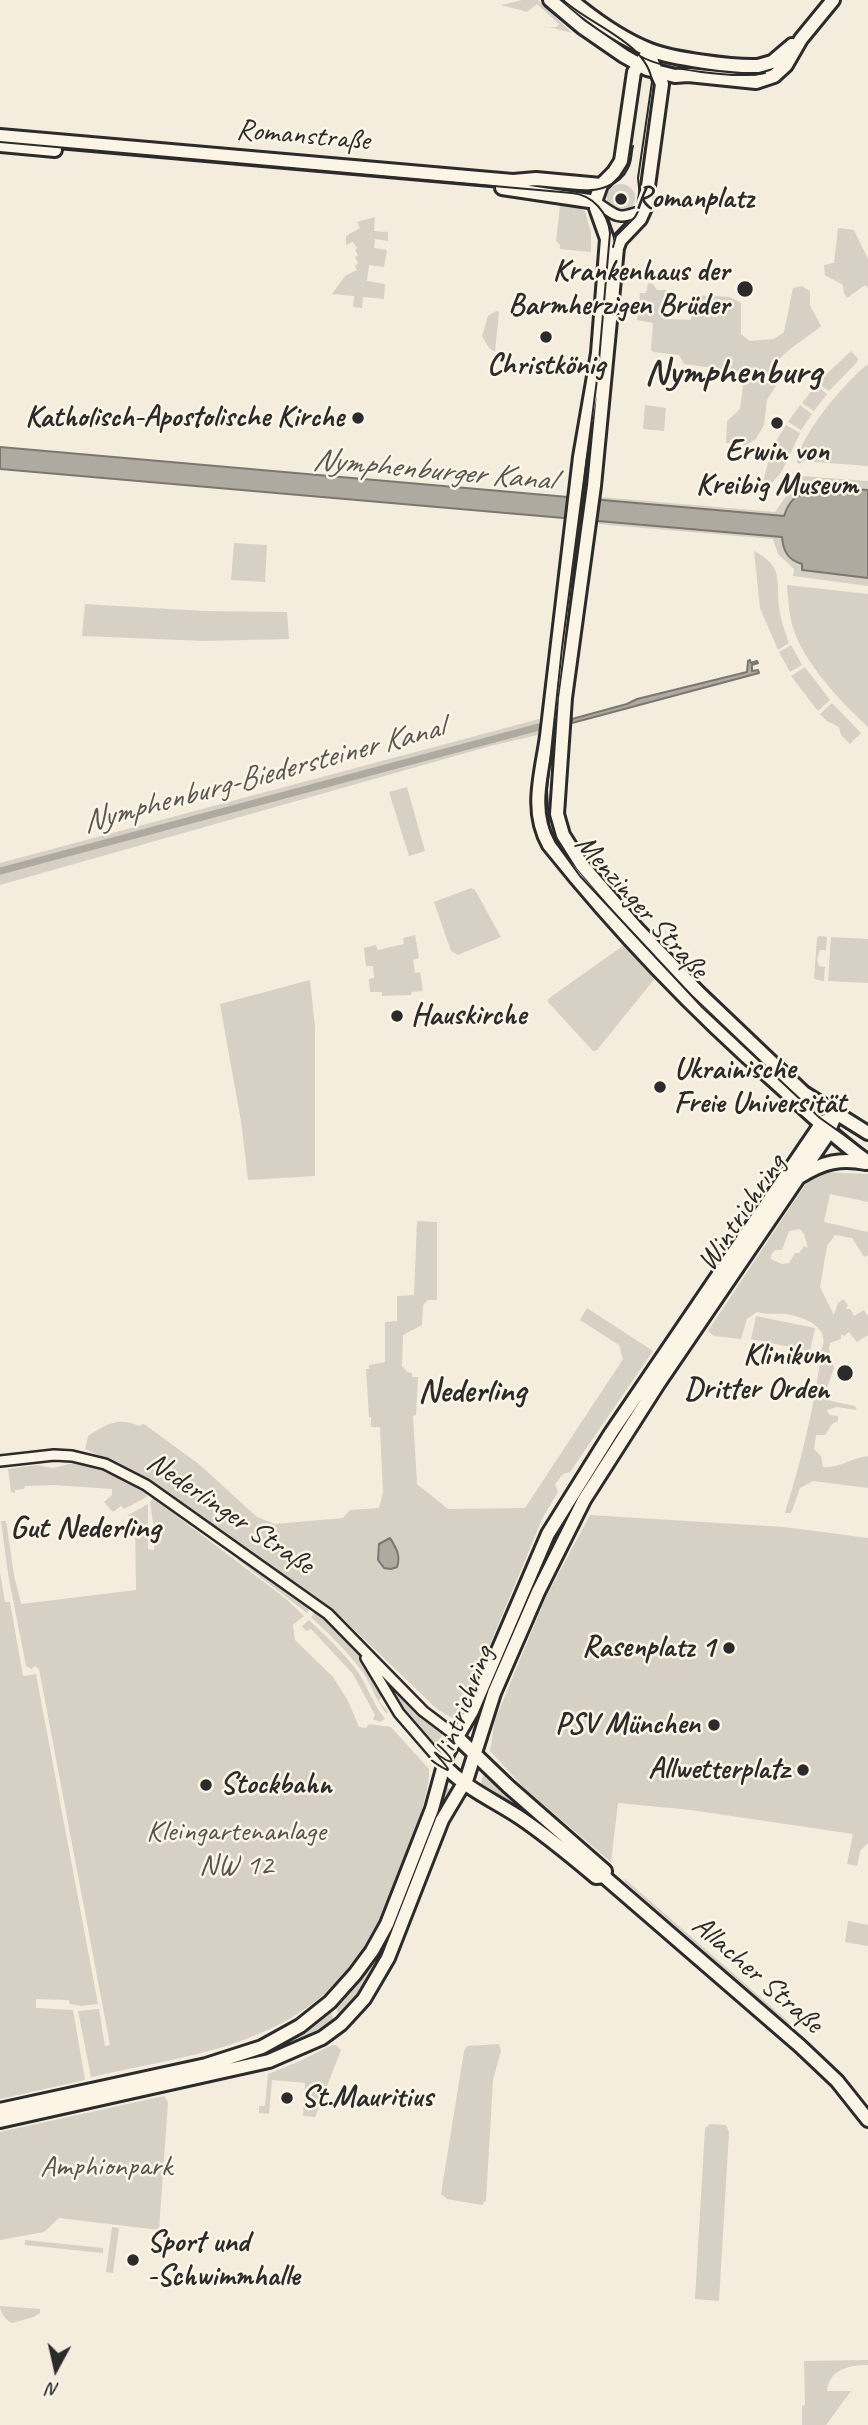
<!DOCTYPE html>
<meta charset="utf-8">
<style>
body{margin:0}
#map{position:relative;width:868px;height:2425px;overflow:hidden;background:#f4edde;font-family:Caveat,sans-serif}
canvas{display:block}
.north{position:absolute;left:21px;top:2334px;width:70px;height:70px;-webkit-text-stroke:5px #fcf5e5;paint-order:stroke;rotate:188deg;font-size:19px;font-weight:700;line-height:28px;text-align:center;color:#2b2b2b}
.north::after{content:'';display:block;margin:auto;width:24px;height:32px;background:#2b2b2b;clip-path:polygon(50% 0,100% 100%,50% 72%,0 100%)}
</style>
<div id="map">
<canvas width="868" height="2425"></canvas>
<div class="north">N</div>
</div>
<script>
const ctx = document.querySelector('canvas').getContext('2d');
ctx.lineJoin = 'round';
function fillPath(path, color) { ctx.fillStyle = color; ctx.fill(path, 'evenodd'); }
function strokePath(path, color, width, dash) { ctx.strokeStyle = color; ctx.lineWidth = width; ctx.lineCap = dash ? 'butt' : 'round'; ctx.setLineDash(dash || []); ctx.stroke(path); }
function label(font, color, halo, rows, align = 'center') {
  ctx.font = font + ' Caveat,sans-serif'; ctx.lineWidth = 5; ctx.setLineDash([]); ctx.textBaseline = 'middle'; ctx.strokeStyle = halo; ctx.fillStyle = color; for (const [text, x, y, turn = 0] of rows) {
    ctx.save(); ctx.translate(x, y); ctx.rotate((+turn || 0) * Math.PI / 180); ctx.textAlign = isNaN(turn) ? turn : align; if (halo) ctx.strokeText(text, 0, 0); ctx.fillText(text, 0, 0); ctx.restore();
  }
}
const green = new Path2D(`
 M522,0H538L572,33L549,27H557L559,24L537,4L527,12L501,5Z
 M607 198a14 14 0 1 1 28 0a14 14 0 1 1-28 0Z
 M560,205L577,207L585,211L591,233V252L560,249V245L556,241Z
 M375,217L374,231L388,232V241L375,239L374,248L387,250L384,267L369,265L367,281L385,284L384,299L363,297L362,308L353,307L354,296L332,294L345,276L357,270L355,266L358,263L355,257L358,255L355,250L357,248L353,242L346,245V236L360,228L357,222Z
 M838,228L854,230L868,259V288L865,285L847,298L844,293L843,285L825,275L824,265L834,263Z
 M648,283L653,284L657,290H666L664,308L667,319L691,320L693,295L730,297L741,303V334L750,341L774,339L784,332L793,288L802,286L810,291V305L821,326C807,338 788,348 777,362V384L767,400L764,425L755,440L745,445L726,443L727,421L740,409L744,379L721,369L684,364L679,355L653,352L651,350L653,323L637,320L640,293H646Z
 M496,311L499,312L495,352L489,348L482,336L488,316Z
 M851,351L858,359L857,362L829,391L817,383Z
 M868,364V466L802,461L800,464L797,463C798,437 847,380 868,364Z
 M816,385L827,394L814,411L802,403Z
 M645,405L666,408L664,431L643,429Z
 M800,405L812,414L801,430L788,422Z
 M786,425L800,433L782,471L763,494L760,493L772,448Z
 M801,476L868,481V490L810,486L809,492C796,495 787,502 785,516L599,500L600,497L775,512L789,492L801,486Z
 M597,521L783,537L782,543L789,558L803,564L802,570L868,578V586L793,576L794,569L778,554L773,539L597,524Z
 M234,543L267,545L265,582L231,580Z
 M754,551C784,567 776,579 779,606C780,619 785,631 789,643L778,650L760,608Z
 M787,585L868,594V727C841,702 804,663 793,628C789,614 788,600 787,585Z
 M85,604L203,611L287,612L289,639L204,641L82,636Z
 M791,645L802,665L790,672L779,652Z
 M805,667L830,700L818,711L791,676Z
 M832,703L861,733L850,744L841,735L839,727L827,721L820,714Z
 M539,719L538,735L494,745L0,885V863Z
 M407,787L425,851L409,856L389,792Z
 M471,888L475,890L501,937L458,955L451,951L434,902Z
 M415,935L419,958L413,960L415,973L420,972L423,991L412,992L411,995L382,996V992H370L369,979L374,978L373,966H366L364,948L376,945L378,950L404,944L403,938Z
 M819,936L827,937L826,950H820L817,959L819,966L825,967L824,981L817,980L814,978L817,938Z
 M831,937L868,939V983L828,981Z
 M624,945L656,977L597,1050L593,1051L548,1002V999Z
 M310,980L315,1027V1176L248,1180L241,1121L220,1004Z
 M821,1172L868,1174V1202L830,1194L824,1222L868,1232V1255L864,1257L852,1238L835,1235L827,1246L820,1287L834,1315L838,1303L843,1299L848,1305L846,1309H850L854,1316L864,1310L868,1316V1335L857,1342L849,1332L844,1336L841,1334V1339L830,1343L829,1349L834,1368L825,1394L831,1401L855,1406L857,1410L837,1407L827,1410L829,1415L838,1416V1421L832,1424L825,1435H816L814,1449L821,1456L823,1467C838,1469 851,1458 868,1456V1488L813,1481L800,1488L791,1513H785C800,1464 813,1413 820,1362L817,1358C836,1331 810,1318 786,1314C776,1313 767,1315 757,1312L747,1319L741,1339L714,1336L708,1331L805,1185L811,1177ZM800,1229L804,1234L808,1248L804,1246L799,1253H795L789,1263L782,1264L771,1259V1255L775,1250H782L789,1231Z
 M417,1221L437,1222V1300H428L423,1305L422,1325L403,1335L402,1366L407,1372L412,1373V1377H418L416,1415L413,1416L417,1484L448,1509L525,1508L623,1359L619,1345L580,1320L587,1308L653,1351L570,1472L563,1474L555,1484L558,1492L543,1517L466,1702L454,1719L437,1709L340,1616L147,1478L85,1449L88,1436C105,1425 118,1416 139,1426L144,1424L200,1465L257,1517L275,1524L343,1518L350,1510L379,1508L383,1493L380,1427H371V1417H369L366,1369H369V1365L385,1362V1322L397,1321V1296L414,1295Z
 M756,1316L815,1328L810,1351L751,1339Z
 M73,1463C100,1467 124,1479 146,1493L147,1497L124,1509L121,1506L113,1512L104,1502L112,1495V1489L55,1485L25,1486L24,1489L15,1490V1493L11,1492L8,1469L37,1465L53,1468Z
 M153,1498L285,1598L304,1616L293,1625L295,1640L333,1677L348,1701L359,1727L366,1728L369,1724L391,1727L429,1769C430,1797 411,1839 400,1869C390,1895 381,1922 365,1946C303,2045 194,2054 91,2077L78,2011L99,2009L105,2046L110,2045L39,1669L35,1666L31,1669L26,1666L8,1574L1,1521H6L14,1575L21,1604L136,1590L135,1526L128,1515L148,1504V1549L154,1550V1528L150,1502Z
 M570,1509L550,1547L475,1733L468,1727L543,1553Z
 M590,1515L784,1527L868,1538V1843L860,1851L857,1866L847,1864L853,1834L691,1810L618,1803L611,1862L526,1790L490,1751L495,1720L546,1597Z
 M240,1556L311,1606L307,1613L238,1560Z
 M0,1572L5,1602H10L23,1676L36,1674L98,2004L81,2006L70,2004L69,2000L36,1999V2008L73,2010L85,2080L0,2099Z
 M315,1612C340,1617 372,1673 383,1695L379,1701L388,1712L387,1714C375,1700 372,1685 362,1671C347,1651 329,1634 311,1617Z
 M309,1620C326,1636 344,1653 358,1672C368,1687 373,1704 385,1719L380,1722L373,1719L375,1715L353,1674L311,1629L306,1631L302,1626Z
 M389,1682L444,1731L435,1748L397,1702L387,1686Z
 M484,1773L530,1818L479,1790Z
 M444,1784L453,1792L436,1816L429,1832V1839C405,1901 387,1967 340,2017L334,2004L366,1969Z
 M625,1879L790,2023L788,2024L625,1882Z
 M848,1921L868,1925V1946L845,1942Z
 M329,2009L335,2022L287,2051L209,2069Z
 M499,2044L501,2051L493,2080L486,2200L482,2205L447,2199L441,2194L464,2051L467,2046Z
 M332,2045H336L341,2050L315,2117L303,2116L305,2083L272,2080L269,2114L259,2113V2106H265L268,2074L300,2061Z
 M164,2096L168,2102L159,2230L59,2218L44,2232L0,2240V2132Z
 M710,2124L726,2125L729,2132L719,2301L695,2299L705,2128Z
 M112,2227L119,2228L113,2273L106,2272Z
 M25,2240L103,2248V2253L25,2245Z
 M0,2306L40,2309V2313L34,2317L12,2323C6,2321 0,2312 0,2306Z
 M868,2360V2365C850,2365 829,2369 827,2391H851L826,2425H802V2406L805,2405L804,2361Z`);
const water = new Path2D(`
 M0,447L784,516C789,501 794,496 809,492L810,486L868,490V578L802,570V564C788,560 783,551 782,537L0,469Z
 M750,660L751,663L757,661L758,663L752,665V671L758,670L759,673L572,723V719L627,704L637,699L747,672L748,661Z
 M390,1538C396,1548 401,1555 397,1567L391,1569L384,1568L378,1560L379,1544Z`);
const canal = new Path2D(`
 M0,871L539,727`);
const minor = new Path2D(`
 M596,202C620,218 615,220 645,210
 M0,1461L54,1455L72,1456L105,1464L146,1485L328,1614L423,1711L456,1736
 M366,1658L399,1713L444,1765`);
const major = new Path2D(`
 M550,0L582,27L624,56L647,69L675,76L688,75L756,82L774,76L786,65L801,39L833,0
 M571,0C594,19 622,39 650,50C673,59 733,67 758,66L772,62L792,45
 M650,50L634,72L621,161L614,172L601,185L596,199V208L607,239L598,353L580,457L547,736C542,773 529,810 549,845C617,930 693,1010 775,1082C805,1109 834,1138 868,1162
 M650,50L652,62L662,84L645,208L640,219L620,240L617,248L594,486L565,698L557,814L563,835L582,865L637,929L698,992L804,1093L868,1133
 M0,136L513,181L536,179L601,185
 M0,145L55,150
 M502,188L596,202
 M801,1176C823,1162 841,1158 866,1163
 M456,1736L508,1786L605,1871L604,1876
 M444,1765C465,1788 493,1800 519,1817C546,1835 571,1856 596,1877L604,1876L608,1880L800,2046L837,2081L868,2120
 M0,2110L206,2065L262,2047L300,2026L330,2002L355,1974L372,1951L387,1924L432,1809L447,1754L472,1711L548,1534L611,1433L821,1124L836,1114
 M0,2121L269,2061L322,2038L341,2024L364,1999L388,1958L442,1820L467,1778L494,1693L538,1592L584,1500L658,1384L826,1137L836,1114`);
const tram = new Path2D(`
 M563,0C590,25 648,43 652,82L638,178L641,206L635,217L616,236L613,247
 M640,56C664,70 738,79 765,73
 M0,142L572,193C593,195 608,213 610,233L598,372L562,648L547,790L549,827L556,843L580,876L702,1007L820,1118L868,1152
 M579,190C596,192 620,186 628,168C632,162 631,153 633,146`);
const markers = [
 [621,199,7,"#2b2b2b"],
 [745,289,9,"#2b2b2b"],
 [546,337,7,"#2b2b2b"],
 [358,418,7,"#2b2b2b"],
 [777,423,7,"#2b2b2b"],
 [397,1016,7,"#2b2b2b"],
 [660,1087,7,"#2b2b2b"],
 [845,1373,9,"#2b2b2b"],
 [729,1648,7,"#2b2b2b"],
 [714,1725,7,"#2b2b2b"],
 [803,1770,7,"#2b2b2b"],
 [206,1785,7,"#2b2b2b"],
 [287,2098,7,"#2b2b2b"],
 [133,2260,7,"#2b2b2b"]
];
const streetNames = [
 ["Romanstraße",303,136,5],
 ["Menzinger Straße",641,907,48],
 ["Wintrichring",742,1213,-56],
 ["Nederlinger Straße",230,1514,34],
 ["Wintrichring",462,1710,-69],
 ["Allacher Straße",757,1975,41]
];
const poiNames = [
 ["Romanplatz",635,199],
 ["Krankenhaus der",729,272,"right"],
 ["Barmherzigen Brüder",729,306,"right"],
 ["Christkönig",546,366,"center"],
 ["Katholisch-Apostolische Kirche",344,418,"right"],
 ["Erwin von",777,452,"center"],
 ["Kreibig Museum",777,486,"center"],
 ["Hauskirche",411,1016],
 ["Ukrainische",674,1070],
 ["Freie Universität",674,1104],
 ["Klinikum",829,1356,"right"],
 ["Dritter Orden",829,1390,"right"],
 ["Rasenplatz 1",715,1648,"right"],
 ["PSV München",700,1725,"right"],
 ["Allwetterplatz",789,1770,"right"],
 ["Stockbahn",220,1785],
 ["St.Mauritius",301,2098],
 ["Sport und",147,2243],
 ["-Schwimmhalle",147,2277]
];
const parkNames = [
 ["Kleingartenanlage",236,1832],
 ["NW 12",236,1866],
 ["Amphionpark",106,2167]
];
const waterNames = [
 ["Nymphenburger Kanal",433,471,5],
 ["Nymphenburg-Biedersteiner Kanal",263,776,-15]
];
const neighbourhoodNames = [
 ["Gut Nederling",85,1529]
];
const quarterNames = [
 ["Nederling",472,1392]
];
const districtNames = [
 ["Nymphenburg",733,373]
];
fillPath(green, '#d6d1c4');
fillPath(water, '#afaaa0');
strokePath(water, '#7a7771', 2);
strokePath(canal, '#afaaa0', 7);
strokePath(minor, '#2b2b2b', 14);
strokePath(major, '#2b2b2b', 18);
strokePath(minor, '#fcf5e5', 9);
strokePath(major, '#fcf5e5', 12);
strokePath(tram, '#2b2b2b', 2);
for (const [x, y, r, color] of markers) { const dot = new Path2D(); dot.arc(x, y, r, 0, 2 * Math.PI); ctx.fillStyle = color; ctx.fill(dot); strokePath(dot, '#fcf5e5', 2.5); }
label('30px', '#2b2b2b', '#fcf5e5', streetNames);
label('bold 30px', '#2b2b2b', '#fcf5e5', poiNames, 'left');
label('30px', '#565451', '#fcf5e5', parkNames);
label('italic 32px', '#595754', '#fcf5e5', waterNames);
label('bold 32px', '#2b2b2b', '#fcf5e5', neighbourhoodNames);
label('bold 33px', '#2b2b2b', '#fcf5e5', quarterNames);
label('bold 37px', '#2b2b2b', '#fcf5e5', districtNames);
</script>
